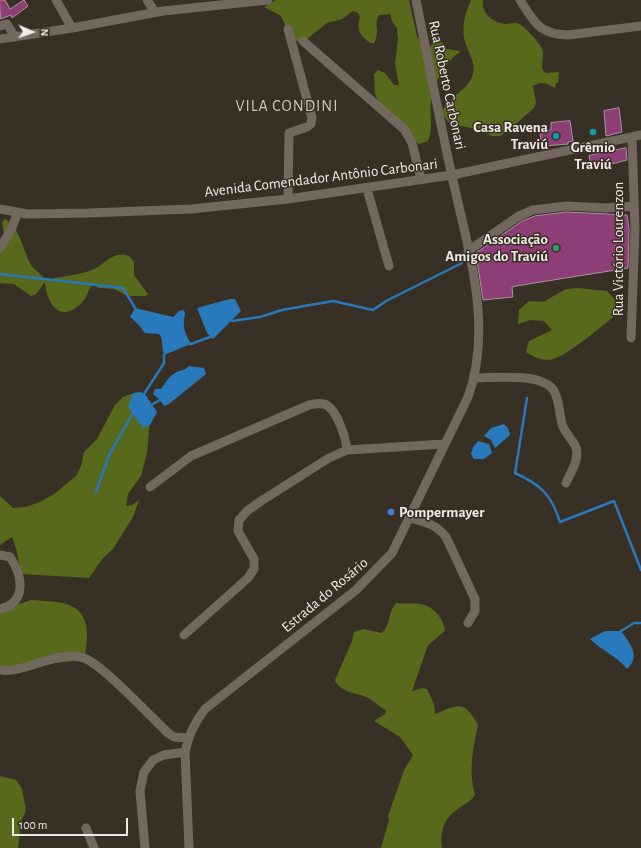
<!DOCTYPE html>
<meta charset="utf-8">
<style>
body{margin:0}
#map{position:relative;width:641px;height:848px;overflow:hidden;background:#382f25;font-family:"Alegreya Sans",sans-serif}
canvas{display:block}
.north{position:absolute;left:12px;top:12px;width:40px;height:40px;-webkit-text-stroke:3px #382f25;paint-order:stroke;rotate:92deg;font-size:11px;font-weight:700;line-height:16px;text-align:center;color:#f1ebe5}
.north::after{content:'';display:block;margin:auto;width:14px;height:18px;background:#f1ebe5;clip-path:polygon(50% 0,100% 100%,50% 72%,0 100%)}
.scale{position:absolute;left:12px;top:818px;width:116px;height:18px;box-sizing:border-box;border:2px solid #f1ebe5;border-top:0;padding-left:5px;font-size:12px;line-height:14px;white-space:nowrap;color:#f1ebe5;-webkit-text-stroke:3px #382f25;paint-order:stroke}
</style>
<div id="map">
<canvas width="641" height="848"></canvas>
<div class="north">N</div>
<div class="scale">100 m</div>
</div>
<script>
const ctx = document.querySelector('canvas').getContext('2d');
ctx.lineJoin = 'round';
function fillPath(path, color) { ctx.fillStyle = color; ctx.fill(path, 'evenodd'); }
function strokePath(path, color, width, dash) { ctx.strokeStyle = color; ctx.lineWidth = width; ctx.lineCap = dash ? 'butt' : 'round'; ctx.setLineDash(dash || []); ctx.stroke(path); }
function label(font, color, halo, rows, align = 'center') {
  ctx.font = font + ' "Alegreya Sans",sans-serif'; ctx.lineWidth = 3; ctx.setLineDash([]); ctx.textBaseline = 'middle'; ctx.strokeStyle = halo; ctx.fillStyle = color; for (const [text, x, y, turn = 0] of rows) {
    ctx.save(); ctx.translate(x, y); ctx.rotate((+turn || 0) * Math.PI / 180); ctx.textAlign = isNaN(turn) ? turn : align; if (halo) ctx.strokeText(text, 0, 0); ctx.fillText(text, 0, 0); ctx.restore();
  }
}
const forest = new Path2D(`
 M276,0H409L417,36L424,49H428L438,38L447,49L460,51L459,53C447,59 432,87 431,100C429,114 434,128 428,141L419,144L381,110L375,94L374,74L378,70L385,73L394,85H399L395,64L398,39L397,28L392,21L390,14L379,15C373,24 381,31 374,43H370C360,35 356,30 360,17L358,13L353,11L342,19L327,23L307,39L299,42L291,38L281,16L264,7Z
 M471,0H483C481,13 492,22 505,24C510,24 513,22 517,23C526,27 536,39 541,47C546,54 540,63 543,71L546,73L559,72L558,83H556L555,88C547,84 542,80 533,86L536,102L534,108L508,131L500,136H492L477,129L450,124L442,114C446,96 468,92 473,74C476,62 468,53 465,42C461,27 465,14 471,0Z
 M5,219C20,228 23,250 31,265C35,271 44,275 45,281C61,275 79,276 94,269C104,265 112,252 125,255C129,255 132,259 134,262V275L148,294L145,296H128L114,289L99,288L93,285C88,288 88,296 84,300C63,325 47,307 45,282L36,294L31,296L14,284L0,283V248L5,239L2,222Z
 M578,288L607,291L616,301L619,312C606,323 564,359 549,360C540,360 534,357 526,352L529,341L552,330L544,321L530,320L518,324L519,310L529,301L543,302L566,289Z
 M131,394H138L150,417L147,453L141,476L128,494L126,506L132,505L139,500L133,517L113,549L103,558L89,578L21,574L16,548L12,537L0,545V496L13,508L26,507L40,502L54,494L76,476L81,466L84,452L97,439L115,405L123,397Z
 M31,600C58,602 88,600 87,636C86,644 87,652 82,660L11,668L0,666V611Z
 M396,603C404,604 417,602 424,605C435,608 444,620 445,631L428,645L412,691L423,688L427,689L434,704L435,714C460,704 464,700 478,725C473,749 468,771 475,795C470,803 462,805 455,811C443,820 440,834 442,848H381L389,820L388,816L404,770L413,755L400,737L374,721L385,714L386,710C379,707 376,703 370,699C361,693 339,693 335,680L352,641L354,632L363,629L382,633C391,624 387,614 396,603Z
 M0,776L16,780L22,789L26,810L21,822L18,848H0Z`);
const water = new Path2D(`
 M230,299H235L241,311L213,339L207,333L197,308Z
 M135,308L173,317L179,311L184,310L185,314C182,326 185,334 191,344L164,355C161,347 164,341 159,334L145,333L138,324L130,317Z
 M189,366L204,368L206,374L169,404L164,406L160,400L153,394L155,389H161C165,383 170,375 177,372C182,370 185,370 189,366Z
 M140,392L145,394L157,412L150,425L143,428L128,407L133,393Z
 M504,424L508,428L510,435L495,448L491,440L484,436L491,428Z
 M478,441L489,444L492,453L484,459H474L471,454L473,447Z
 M605,631H621C631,645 641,656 627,669C617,656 602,651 590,639Z`);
const stream = new Path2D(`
 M0,274L123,288L135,308
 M232,321L260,317L282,310L333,301L373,310L386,301L462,263
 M191,344L210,337
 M144,394L164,363V355
 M527,398L515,473C541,485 551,494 560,522L614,501L641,570
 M153,404L160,400
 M96,492L110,453L133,413
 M621,631L634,623H641`);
const building = new Path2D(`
 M0,0H5L10,9L24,0L28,6L12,18L11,15L1,19Z
 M619,108L622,132L606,136L604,111Z
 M570,121L573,141L568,142V144L545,146V141L541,142L540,131L551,130V123Z
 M626,148L627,160L592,169L589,156Z
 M567,212L627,215L629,229L628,268L522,285L512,287L513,297L483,300L476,253L522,221L535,216Z`);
const minor = new Path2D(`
 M56,0L72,28
 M147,0L155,12
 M520,0C535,23 539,34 568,35L641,26
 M0,26L7,24L15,37
 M0,39L72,28L163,11L268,0
 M303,41L404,129L412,143L421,179
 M367,189L389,266
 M288,199L289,133L307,127L311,124L312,118L288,29
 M0,209L27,214L89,213L191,209L288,199L452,175L641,135
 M0,248L11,230L18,212
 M468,251L519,216L533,210L567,206L606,208L634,206
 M631,338L635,229L632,137
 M474,378C495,378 542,372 554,391C560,401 559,416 563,427C566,433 571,439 575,445C581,457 571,472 566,483
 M150,487L191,456L309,405C315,404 323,402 328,406C338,413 346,439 347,450
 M410,518C425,522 436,524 446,537L475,599V611L468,623
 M0,555L10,557C23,576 27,603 0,609
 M184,635L248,578L254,569V559L238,531L239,520L247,511L261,501L329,458L347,450L444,444
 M0,670C15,673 41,661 56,658C65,656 76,655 84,658C103,665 151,717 168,733L174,737L188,738
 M86,828L94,848
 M145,848L140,791L144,772L153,760L164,755L185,752
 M189,848L185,752C189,735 194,723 205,709L356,590L392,553L468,397C494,325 467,247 452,176C439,117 428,59 416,0`);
const markers = [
 [593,132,4,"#0f9aa8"],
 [556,136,4,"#0f9aa8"],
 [556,248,4,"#2e9e5b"],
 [391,512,4,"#3f7fe0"]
];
const streetNames = [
 ["Rua Roberto Carbonari",447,85,78],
 ["Avenida Comendador Antônio Carbonari",321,178,-7],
 ["Rua Victório Lourenzon",618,249,-90],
 ["Estrada do Rosário",325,595,-40]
];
const poiNames = [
 ["Casa Ravena",548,127],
 ["Traviú",548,144],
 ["Grêmio",593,147,"center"],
 ["Traviú",593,164,"center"],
 ["Associação",548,239],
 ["Amigos do Traviú",548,256],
 ["Pompermayer",399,512,"left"]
];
const neighbourhoodNames = [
 ["VILA CONDINI",287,106]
];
fillPath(forest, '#58691b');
fillPath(water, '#287abc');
strokePath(stream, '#287abc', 2.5);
fillPath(building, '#8e3e77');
strokePath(building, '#a4959e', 1);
strokePath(minor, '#72685d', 9);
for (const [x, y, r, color] of markers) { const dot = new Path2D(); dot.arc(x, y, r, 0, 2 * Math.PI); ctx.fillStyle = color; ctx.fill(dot); strokePath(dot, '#382f25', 1.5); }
label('15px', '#f1ebe5', '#382f25', streetNames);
label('bold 15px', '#f1ebe5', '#382f25', poiNames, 'right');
ctx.letterSpacing = '1px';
label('16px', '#d1c5b9', '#382f25', neighbourhoodNames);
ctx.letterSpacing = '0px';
</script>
